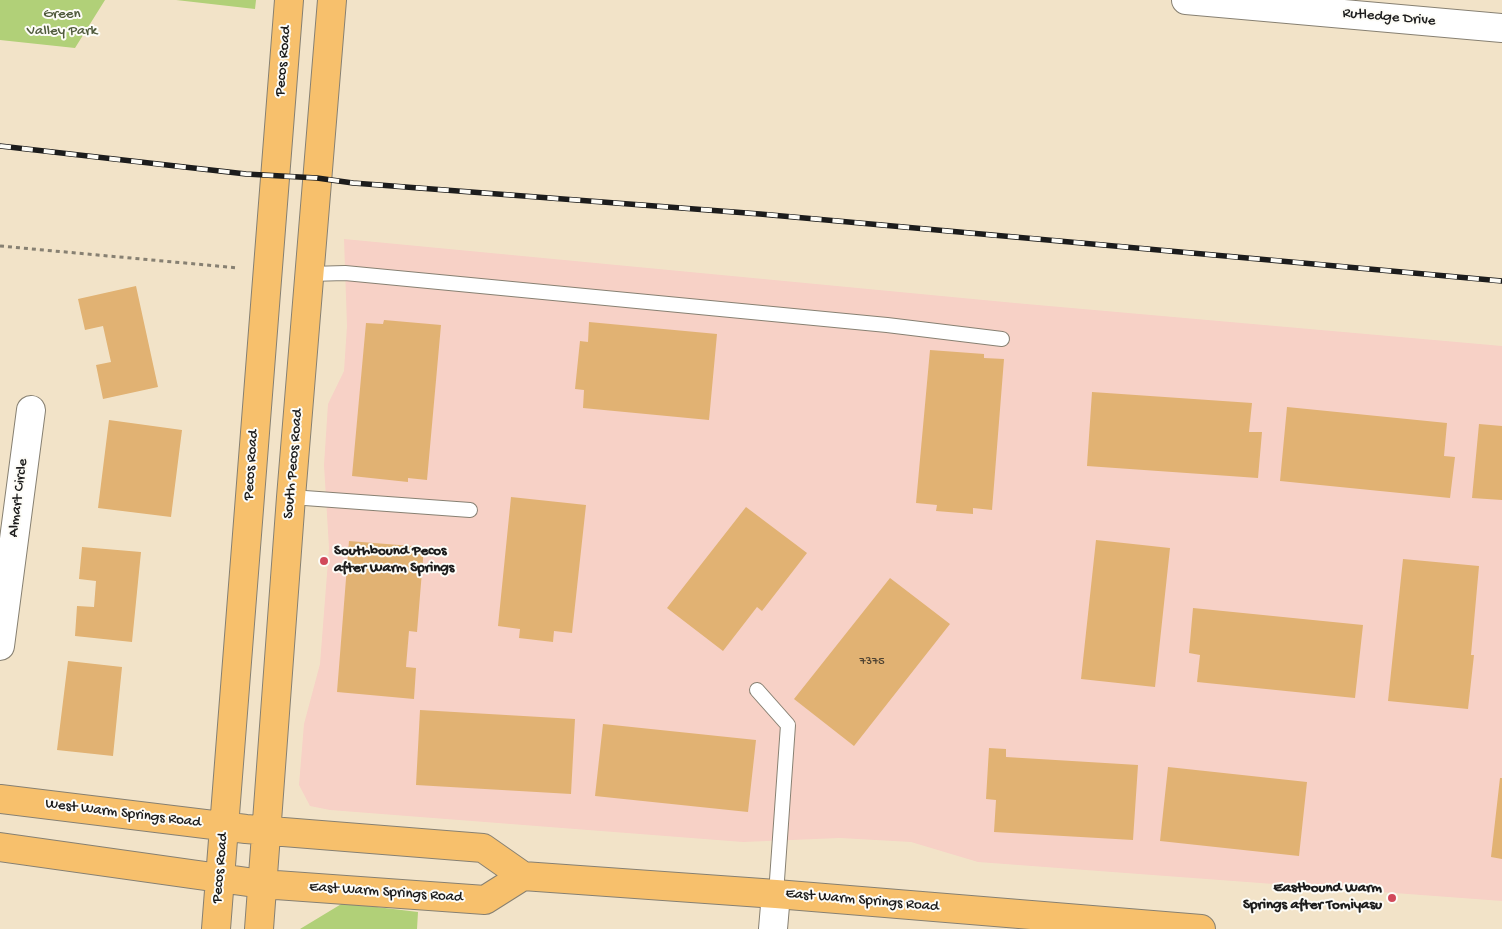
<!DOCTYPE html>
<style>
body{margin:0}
canvas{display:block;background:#f2e3c8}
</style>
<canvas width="1502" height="929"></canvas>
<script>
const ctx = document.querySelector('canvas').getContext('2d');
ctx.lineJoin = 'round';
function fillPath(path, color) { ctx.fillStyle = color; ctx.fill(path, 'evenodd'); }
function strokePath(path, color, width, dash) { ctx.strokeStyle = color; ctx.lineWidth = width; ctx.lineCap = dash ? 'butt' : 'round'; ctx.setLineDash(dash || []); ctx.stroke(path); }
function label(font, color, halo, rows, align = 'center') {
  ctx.font = font + ' "Gochi Hand",sans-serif'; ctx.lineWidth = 4; ctx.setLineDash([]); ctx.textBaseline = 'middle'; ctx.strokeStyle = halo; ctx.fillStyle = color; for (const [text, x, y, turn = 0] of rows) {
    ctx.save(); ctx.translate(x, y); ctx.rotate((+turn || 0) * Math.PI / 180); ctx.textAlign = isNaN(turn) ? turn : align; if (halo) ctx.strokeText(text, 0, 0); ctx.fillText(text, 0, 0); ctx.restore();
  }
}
const built = new Path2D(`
 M344,239L1015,303L1502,346V901L978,862L911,842L840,838L743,842L330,810L310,806L299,785L304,724L320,664L329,548L324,465L328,404L344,371L347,326Z`);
const green = new Path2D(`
 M0,0H105L75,48L0,40Z
 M176,0H256L255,9Z
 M343,903L418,912L417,929H300Z`);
const building = new Path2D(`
 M136,286L158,387L103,399L96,365L111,362L103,326L85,330L78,299Z
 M384,320L441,325L427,480L408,478V482L352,476L366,323L383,324Z
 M589,322L717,334L709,420L583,408L584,390L575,389L580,341L588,342Z
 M930,350L984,354V358L1004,359L992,510L973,508V514L936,511L937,505L916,503Z
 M1092,392L1252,403L1249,432H1262L1258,478L1087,466Z
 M1287,407L1447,423L1444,456L1455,457L1450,498L1280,481Z
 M109,420L182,430L171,517L98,508Z
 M1479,424L1502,426V500L1472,498Z
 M511,497L586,505L572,633L554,631L553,642L519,638L520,629L498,626Z
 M746,507L807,553L762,611L757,607L723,651L667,608Z
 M1096,540L1170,548L1155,687L1081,679Z
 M349,541L424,547L417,632L409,631L406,667L416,668L414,699L337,692Z
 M82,547L141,552L132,642L75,636L77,606L94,607L96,581L79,579Z
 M1403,559L1479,566L1471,655H1474L1468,709L1388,701Z
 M890,578L950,624L854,746L794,699Z
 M1193,608L1363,625L1355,698L1197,682L1200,655L1189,653Z
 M68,661L122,667L113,756L57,750Z
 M420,710L575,719L571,794L416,785Z
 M603,724L756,740L748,812L595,796Z
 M989,748L1006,749V757L1138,765L1133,840L994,832L996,800L986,799Z
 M1168,767L1307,782L1299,856L1160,841Z
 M1500,778H1502V859L1491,857Z`);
const path = new Path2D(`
 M0,246L239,268`);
const service = new Path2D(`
 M310,274L345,273L887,325L1002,339
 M291,497L470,510
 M757,690L788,725L776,894`);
const minor = new Path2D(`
 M1186,0L1502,28
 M0,646L31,410
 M773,929L776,894`);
const primary = new Path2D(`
 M0,799L246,829L483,848L523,876L776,894L1201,929
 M0,847L262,884L485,900L523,876
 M216,929L289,0
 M259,929L291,497L332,0`);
const rail = new Path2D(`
 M0,146L246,174L317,178L353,183L760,214L1502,281`);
const markers = [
 [324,561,5,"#d1495b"],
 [1392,898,5,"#d1495b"]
];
const numberNames = [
 ["7375",872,662]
];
const parkNames = [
 ["Green",62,15],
 ["Valley Park",62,32]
];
const streetNames = [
 ["Rutledge Drive",1389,18,5],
 ["Pecos Road",284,61,-85],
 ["South Pecos Road",294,464,-85],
 ["Pecos Road",252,465,-86],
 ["Almart Circle",19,498,-83],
 ["West Warm Springs Road",123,814,7],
 ["Pecos Road",221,868,-85],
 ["East Warm Springs Road",386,893,4],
 ["East Warm Springs Road",862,901,5]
];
const poiNames = [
 ["Southbound Pecos",334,552],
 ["after Warm Springs",334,569],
 ["Eastbound Warm",1382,889,"right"],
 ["Springs after Tomiyasu",1382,906,"right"]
];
fillPath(built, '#f7d1c6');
fillPath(green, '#b1d078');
fillPath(building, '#e1b273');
strokePath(service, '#878072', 16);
strokePath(minor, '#878072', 30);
strokePath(primary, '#878072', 30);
strokePath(path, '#878072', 3, [4, 4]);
strokePath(service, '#fff', 14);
strokePath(minor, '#fff', 28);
strokePath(primary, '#f7c06c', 28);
strokePath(rail, '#1c1c1c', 5.5);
strokePath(rail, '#fdfcf7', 4, [11]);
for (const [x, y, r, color] of markers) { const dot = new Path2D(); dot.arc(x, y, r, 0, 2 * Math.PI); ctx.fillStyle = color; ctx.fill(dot); strokePath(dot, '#fdfcf7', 2); }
label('12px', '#4d4232', null, numberNames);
label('15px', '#505b3c', '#fdfcf7', parkNames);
label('15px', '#1c1c1c', '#fdfcf7', streetNames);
label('bold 15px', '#1c1c1c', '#fdfcf7', poiNames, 'left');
</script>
